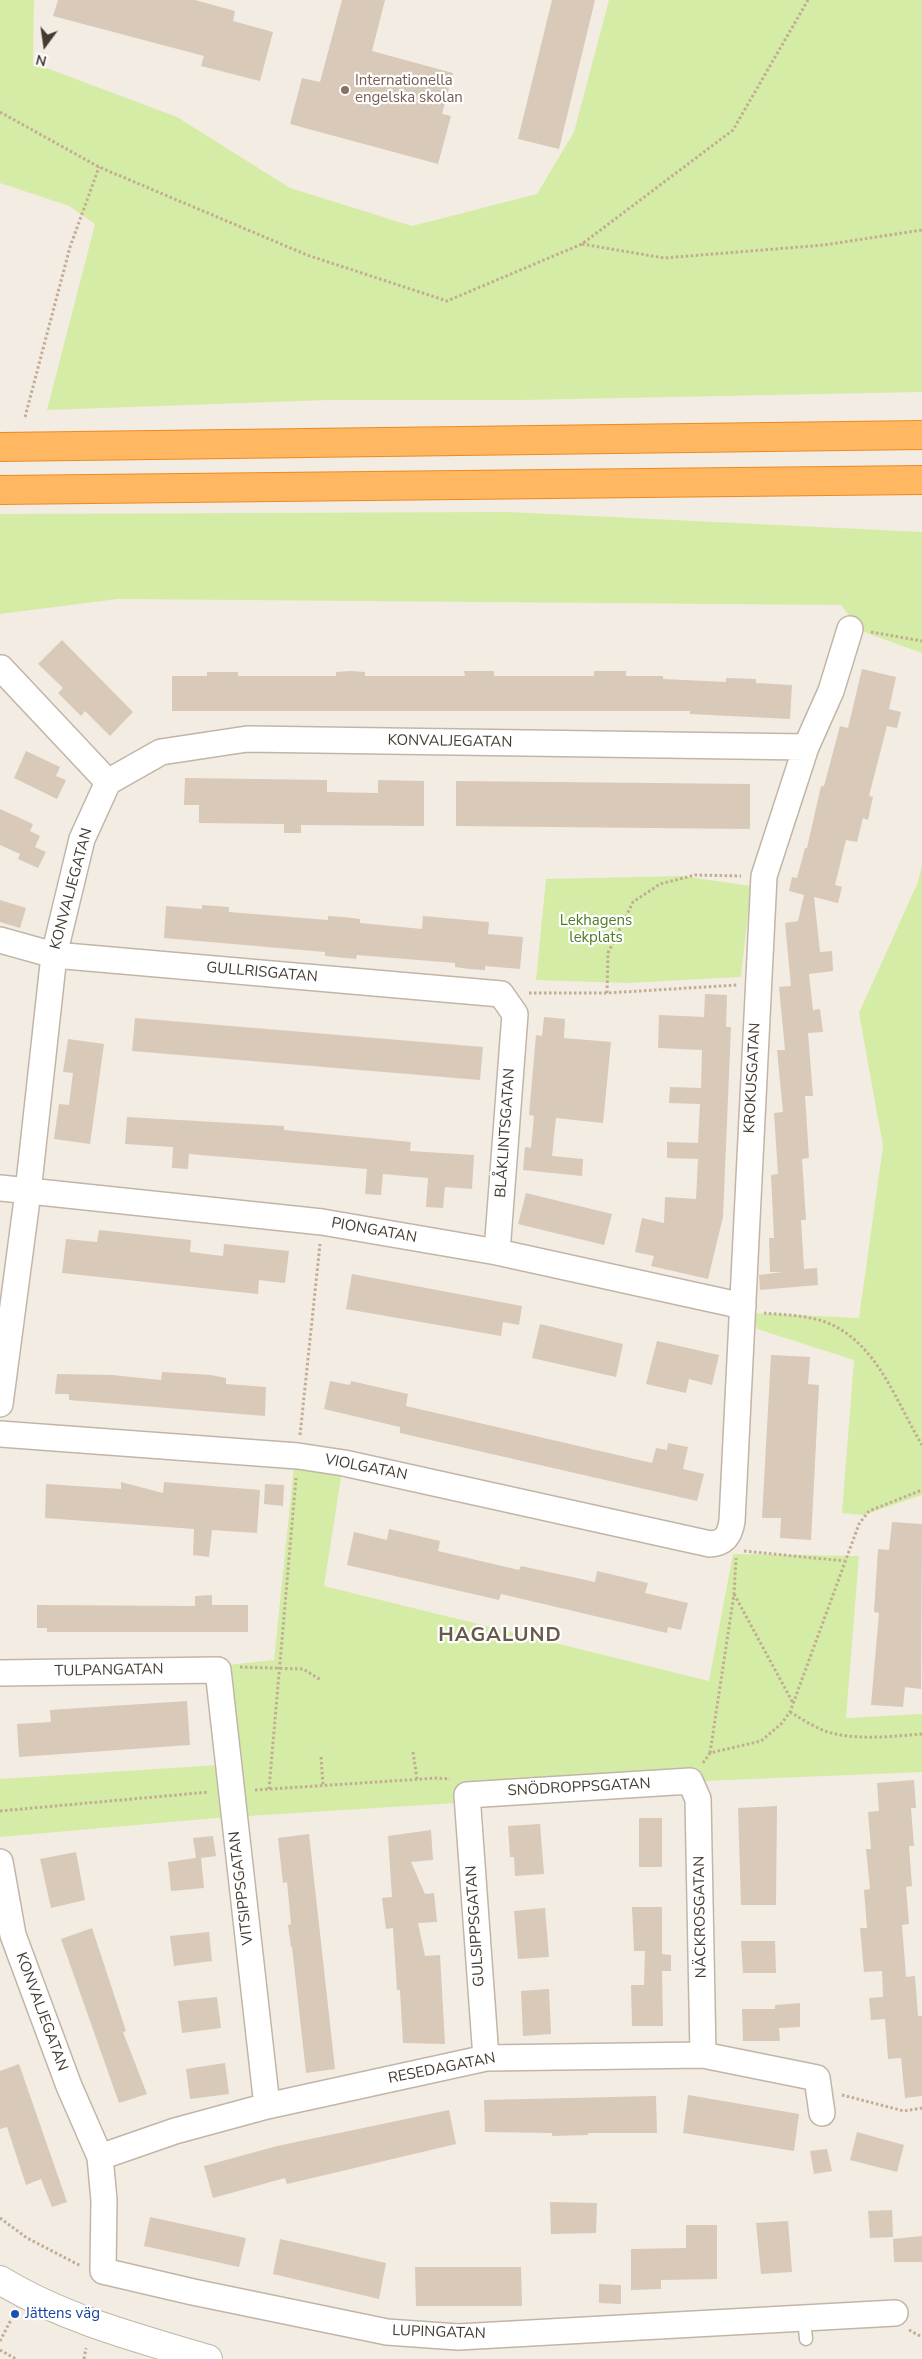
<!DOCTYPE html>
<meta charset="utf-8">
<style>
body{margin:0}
#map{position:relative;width:922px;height:2359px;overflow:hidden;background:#f3ece2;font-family:"Nunito Sans",sans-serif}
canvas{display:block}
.north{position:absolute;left:20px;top:20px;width:50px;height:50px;-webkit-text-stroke:4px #fff;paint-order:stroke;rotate:194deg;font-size:14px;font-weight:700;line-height:20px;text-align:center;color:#453b32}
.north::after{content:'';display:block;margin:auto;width:18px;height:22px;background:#453b32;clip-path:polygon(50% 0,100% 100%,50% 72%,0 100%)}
</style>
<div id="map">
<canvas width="922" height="2359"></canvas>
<div class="north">N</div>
</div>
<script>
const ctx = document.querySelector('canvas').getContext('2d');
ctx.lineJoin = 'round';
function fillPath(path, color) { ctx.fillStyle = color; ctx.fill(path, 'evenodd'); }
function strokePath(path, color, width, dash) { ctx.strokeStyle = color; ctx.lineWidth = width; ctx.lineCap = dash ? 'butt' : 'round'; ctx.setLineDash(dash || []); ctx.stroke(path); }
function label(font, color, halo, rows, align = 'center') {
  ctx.font = font + ' "Nunito Sans",sans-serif'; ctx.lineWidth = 4.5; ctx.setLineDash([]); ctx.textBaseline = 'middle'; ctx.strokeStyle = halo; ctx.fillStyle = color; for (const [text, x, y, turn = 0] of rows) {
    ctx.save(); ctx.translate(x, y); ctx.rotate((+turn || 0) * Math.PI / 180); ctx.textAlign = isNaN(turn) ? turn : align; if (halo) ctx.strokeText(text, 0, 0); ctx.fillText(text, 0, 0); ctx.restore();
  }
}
const green = new Path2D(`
 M0,0H34L33,63L177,117L290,188L412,226L537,194L574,132L609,0H922V392L521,400H329L47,410L95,224L69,206L0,183Z
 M508,512L922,532V653L861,631L841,605L118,599L0,614V514Z
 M922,865V1495L863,1515L842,1513L854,1360L757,1329L751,1313L859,1318L883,1146L859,1013L918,882Z
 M682,876L751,886L741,977L627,983L536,980L546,879Z
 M294,1466L342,1471L324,1586L709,1681L733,1554L859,1556L846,1718L922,1714V1772L704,1781L456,1803L216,1818L0,1837V1779L235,1764L228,1665L274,1660Z`);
const building = new Path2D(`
 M58,0H195L235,11L233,21L273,32L260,81L201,66L204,56L53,16Z
 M342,0H385L372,51L453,73L442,114L451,116L438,164L290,124L302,78L320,82Z
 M552,0H595L559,149L518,139Z
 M62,640L133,712L110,736L85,711L81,716L58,693L63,688L38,664Z
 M862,669L896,677L889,709L901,712L897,728L887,726L869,796L873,797L868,820L863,818L857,842L846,840L835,885L842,887L838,903L814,897L820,952L832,951L833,971L809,974L813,1010L820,1009L823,1032L808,1033L813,1096H805L809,1158L802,1159L806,1220H801L804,1269L817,1268L818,1285L760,1290L759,1275L783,1272H770L769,1238H774L771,1175L778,1174L774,1113L783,1112L777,1050H785L779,987L791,986L785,923L798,921L804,895L789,891L792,877L797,878L805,848H807L821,786H824L840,726L848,728Z
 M464,671H494V676H594V671H626V676H663V679L726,682V678L756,679V683L792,685L790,719L690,714V711H172V676H207V672H238V676H336V672L350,671L365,672V676H465Z
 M26,751L60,767L56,776L66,780L57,799L14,778Z
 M185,778L327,780V792L378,793V780L424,781V826L301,825V833H284V824L199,823V805H184Z
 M456,781L750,784V829L456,826Z
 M0,809L33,824L30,831L40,836L35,847L46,852L38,868L18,859L20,854L0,845Z
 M0,900L26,908L20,928L0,922Z
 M202,905L229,907V912L328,920V916L343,917L360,919V923L422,929L423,916L489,922L488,934L523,937L520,969L485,966V970L469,969L455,967V963L357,955L356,959L325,956V952L164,938L166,906L202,909Z
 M705,994L727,995L726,1027H731L723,1217L708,1279L651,1266L654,1256L635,1252L642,1218L664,1223L665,1197L696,1199L698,1159L667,1158V1142L698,1143L700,1104L669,1103L670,1087L701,1088L702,1050L658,1048L659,1015L704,1017Z
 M544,1017L565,1019L564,1038L611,1042L603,1123L556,1118L552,1156L583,1159L582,1176L523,1170L525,1147L531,1148L534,1116L529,1115L536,1035L542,1036Z
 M135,1018L483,1047L480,1080L132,1051Z
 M68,1039L104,1044L90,1144L54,1139L59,1104L69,1105L73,1073L63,1072Z
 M127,1117L284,1126V1130L411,1142L410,1151L474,1155L472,1189L445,1187L443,1208L426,1207L428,1178L383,1174L381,1195L365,1194L367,1169L189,1154L188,1169L172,1168L173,1147L125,1144Z
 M526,1193L612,1214L604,1245L518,1224Z
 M99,1230L191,1240L190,1252L223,1256L224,1244L289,1251L285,1283L259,1280L258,1294L62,1273L66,1239L97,1242Z
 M352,1274L522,1306L519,1325L503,1322L501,1336L346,1309Z
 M540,1324L623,1344L616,1377L532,1358Z
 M657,1341L719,1355L712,1385L689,1379L686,1393L646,1384Z
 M771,1355L810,1357L808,1384L819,1385L811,1540L780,1538L781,1518H762Z
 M162,1372L211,1375L226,1378V1384L266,1387L265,1416L69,1400V1394H55L57,1374L112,1375L161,1380Z
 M330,1381L350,1385L351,1381L408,1394L406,1406L652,1463L656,1448L667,1450L668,1443L688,1447L683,1469L704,1474L697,1501L400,1433V1427L324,1409Z
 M121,1482L163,1493L164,1482L260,1490L257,1533L212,1530L209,1557L193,1555L194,1529L45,1518L46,1484L121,1489Z
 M265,1484L284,1485L283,1506L264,1504Z
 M892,1522L922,1524L921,1689L905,1687L903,1707L871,1705L879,1613L874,1612L878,1549L889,1550Z
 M389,1529L440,1541L438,1551L519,1570L521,1566L595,1582L597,1571L648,1583L645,1593L688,1603L681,1630L668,1627L667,1633L501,1594L499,1600L347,1565L354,1532L387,1540Z
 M212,1595V1605H248V1632H47V1628H37V1605L195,1606V1596Z
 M187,1701L190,1745L19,1757L17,1724L51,1722L50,1710Z
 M914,1780L916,1808H911L914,1846H909L912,1886L906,1887L909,1924L902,1925L906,1977L915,1976L918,2016H922V2096L905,2098L901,2058L888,2059L885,2019L871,2020L869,1998L883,1997L882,1971L864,1972L860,1928H867L864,1890L870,1889L866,1849H871L868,1812L879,1811L877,1783Z
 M777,1806L776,1905H741L738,1808Z
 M639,1818H662V1867H639Z
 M540,1824L544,1874L515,1876L514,1857H510L508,1826Z
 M431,1830L433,1860L411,1862L425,1894L434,1893L437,1922L418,1923L425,1956L440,1955L445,2044L403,2043L400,1990H397L393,1928L386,1929L382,1898L392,1897L388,1836Z
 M309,1834L335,2069L306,2073L292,1947H291L288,1925L291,1924L287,1882L283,1883L278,1838Z
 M213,1836L216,1856L201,1858L204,1888L171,1891L168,1862L196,1858L193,1838Z
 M76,1852L85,1900L51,1908L40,1859Z
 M632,1907H662V1954L671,1955V1971H662L663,2026H632L631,1985H644L645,1951H634Z
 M545,1908L549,1957L518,1959L514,1911Z
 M92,1928L126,2031L123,2032L147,2094L119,2103L61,1939Z
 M209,1932L212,1961L174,1966L170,1936Z
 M741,1941H775L776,1973H743Z
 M549,1989L551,2034L523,2036L521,1991Z
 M217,1997L221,2028L182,2033L178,2001Z
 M800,2003V2027L779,2028L780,2041H743L742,2009H775V2005Z
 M225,2063L229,2094L190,2099L186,2069Z
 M19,2064L67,2202L52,2207L41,2179L26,2185L7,2127L0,2129V2071Z
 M688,2095L799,2114L794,2151L683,2133Z
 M656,2096L657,2133H588V2135L552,2136V2133L485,2132L484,2100Z
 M449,2110L456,2144L287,2184L285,2178L213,2198L204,2166L277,2146Z
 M857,2132L904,2145L897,2172L850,2160Z
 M827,2149L832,2171L814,2174L810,2151Z
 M550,2202L597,2203L596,2233L551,2234Z
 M892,2210L893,2237L870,2238L868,2211Z
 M150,2217L246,2238L239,2267L144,2246Z
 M788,2221L792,2272L761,2274L756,2223Z
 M686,2225H717V2279L661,2280V2289L631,2290V2249L686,2248Z
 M922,2236V2262H894L893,2239Z
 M280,2239L386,2263L379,2299L273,2274Z
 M415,2267H521L522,2306H416Z
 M599,2284L621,2285V2304L599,2303Z`);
const path = new Path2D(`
 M0,112L99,167L307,255L447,301L582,244L733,130L808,0
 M582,244L664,258L824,245L922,230
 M25,417L70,247L99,167
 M871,632L922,641
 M529,993H607L737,985
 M607,993L608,953L633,902L660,884L695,875L741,876
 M764,1313C784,1315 808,1315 828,1323C878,1344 896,1402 922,1445
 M300,1435L320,1244
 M744,1551L845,1561
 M734,1594L793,1703
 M240,1667L303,1669L321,1680
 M790,1712C804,1720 819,1731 836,1734C863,1740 895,1736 922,1734
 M413,1752L417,1779
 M710,1753L734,1594L736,1558
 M321,1757L323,1785
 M703,1763L710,1753L761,1741L781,1724L790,1712L859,1524L869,1511L922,1490
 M269,1789L296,1478
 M255,1790L437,1778L450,1779
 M0,1811L209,1792
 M842,2095L904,2111L922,2108
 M0,2218L27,2238L81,2266
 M909,2330L922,2337
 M0,2341L14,2314
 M0,2350L16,2359
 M84,2359L86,2348`);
const service = new Path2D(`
 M804,2317L806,2339`);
const minor = new Path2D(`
 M1,668L108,782
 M0,940L54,955L501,994L515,1014L497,1252
 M0,1188L322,1222L497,1252L743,1306
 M0,1404L28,1192L54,955L82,839L108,782L161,752L247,739L806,747
 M0,1434L298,1456L344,1463L710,1544C725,1543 730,1535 732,1521L764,876L806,747L831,691L850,629
 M0,1673L218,1670L267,2106
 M0,1862L13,1935L69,2086L100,2157L104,2200L103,2271L193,2292L387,2332L458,2337L895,2313
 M486,2058L467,1795L690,1781L698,1799L703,2055
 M100,2157L175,2131L267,2106L486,2058L703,2055L817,2078L822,2113`);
const tertiary = new Path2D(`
 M0,2280C64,2319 137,2338 208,2359`);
const motorway = new Path2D(`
 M0,447L922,435
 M0,490L922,480`);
const markers = [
 [345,90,5,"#8d6e63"],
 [15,2314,5,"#1a4fb4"]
];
const educationNames = [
 ["Internationella",355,81],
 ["engelska skolan",355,98]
];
const streetNames = [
 ["KONVALJEGATAN",450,742,1],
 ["KONVALJEGATAN",72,889,-75],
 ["GULLRISGATAN",262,973,5],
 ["KROKUSGATAN",753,1078,-87],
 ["BLÅKLINTSGATAN",506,1133,-86],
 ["PIONGATAN",374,1231,10],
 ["VIOLGATAN",366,1468,11],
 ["TULPANGATAN",109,1671,-1],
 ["SNÖDROPPSGATAN",579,1788,-3],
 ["VITSIPPSGATAN",242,1888,-97],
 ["NÄCKROSGATAN",701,1917,-91],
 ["GULSIPPSGATAN",476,1926,-94],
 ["KONVALJEGATAN",41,2012,70],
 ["RESEDAGATAN",442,2069,-11],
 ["LUPINGATAN",439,2333,2]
];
const parkNames = [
 ["Lekhagens",596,921],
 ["lekplats",596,938]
];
const transitNames = [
 ["Jättens väg",25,2314]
];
const districtNames = [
 ["HAGALUND",500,1636]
];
fillPath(green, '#d5eca6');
fillPath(building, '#d9c9b9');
strokePath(service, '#c2b5a7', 15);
strokePath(minor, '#c2b5a7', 28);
strokePath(tertiary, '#c2b5a7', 30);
strokePath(motorway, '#ec8a23', 30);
strokePath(path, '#c2ac94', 3, [2.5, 2.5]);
strokePath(service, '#fff', 12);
strokePath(minor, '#fff', 25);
strokePath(tertiary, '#fff', 28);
strokePath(motorway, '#ffb761', 28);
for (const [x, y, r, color] of markers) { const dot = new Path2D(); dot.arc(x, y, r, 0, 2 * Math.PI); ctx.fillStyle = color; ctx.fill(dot); strokePath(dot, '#fff', 2); }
label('15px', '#785e54', '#fff', educationNames, 'left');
label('15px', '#453b32', '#fff', streetNames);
label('15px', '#4e7b21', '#fff', parkNames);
label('15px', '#164399', '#fff', transitNames, 'left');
ctx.letterSpacing = '1px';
label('bold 20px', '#695848', '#fff', districtNames);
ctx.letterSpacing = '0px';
</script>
